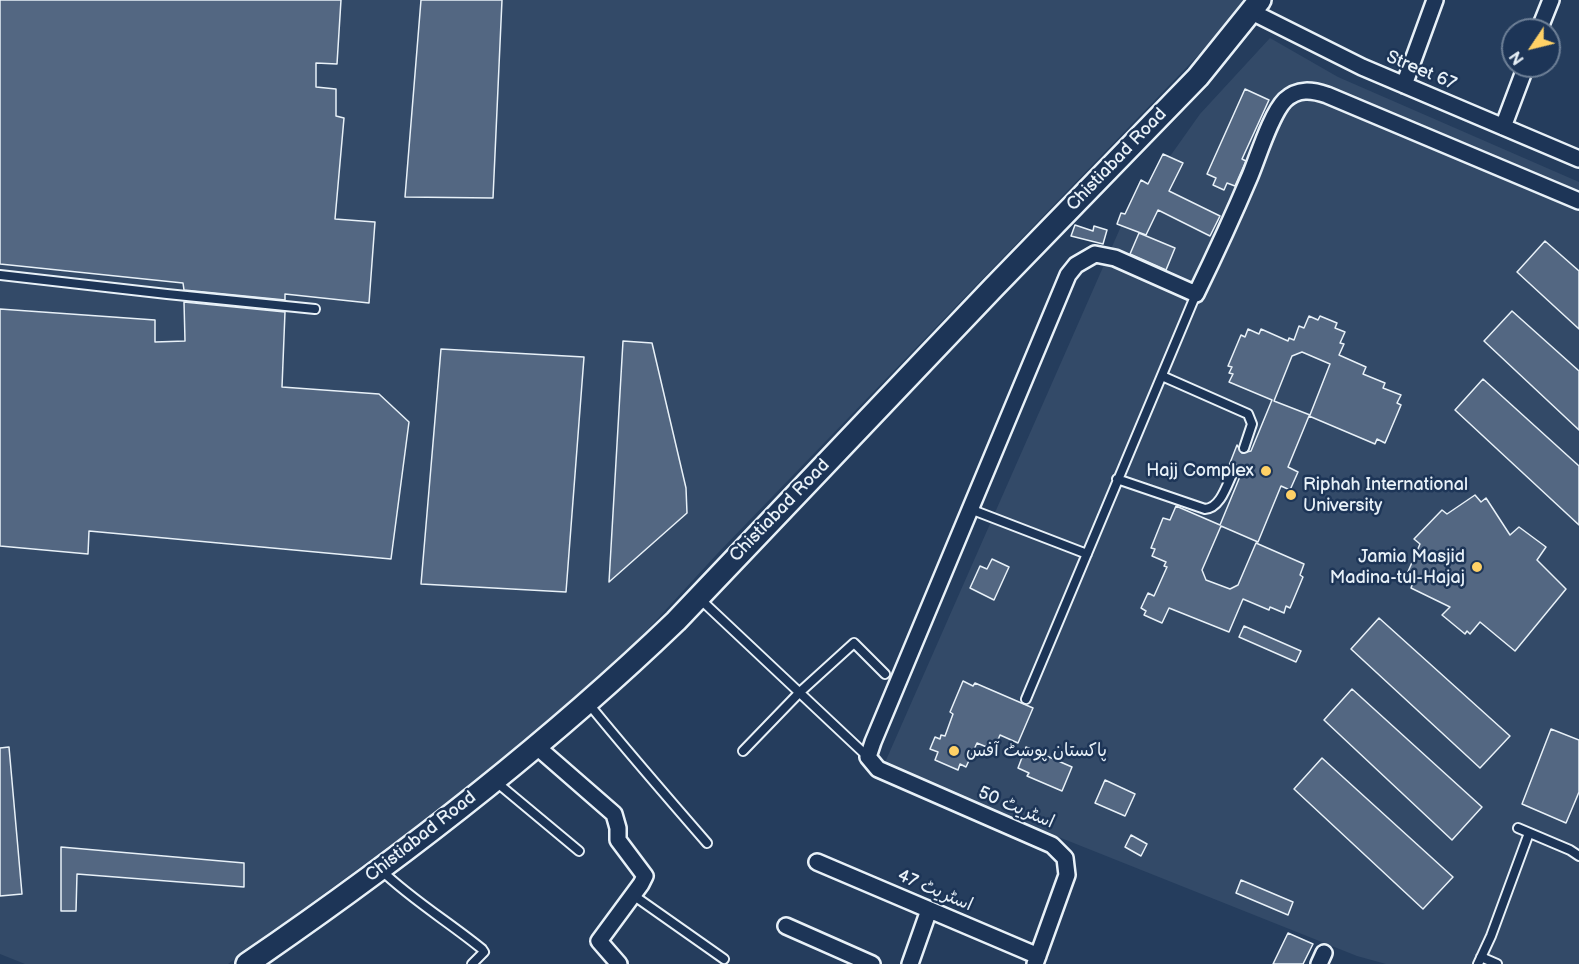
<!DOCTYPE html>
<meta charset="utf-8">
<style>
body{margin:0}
#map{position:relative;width:1579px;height:964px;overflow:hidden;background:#253d5d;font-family:"Balsamiq Sans",sans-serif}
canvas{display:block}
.north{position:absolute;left:1501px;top:18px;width:60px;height:60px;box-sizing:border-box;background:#1d3557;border:2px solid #6e8097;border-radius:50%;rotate:235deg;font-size:16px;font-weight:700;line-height:24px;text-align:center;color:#e8f1f8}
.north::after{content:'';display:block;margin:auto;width:21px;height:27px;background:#ffd166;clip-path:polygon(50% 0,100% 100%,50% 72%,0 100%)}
</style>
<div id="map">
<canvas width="1579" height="964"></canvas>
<div class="north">N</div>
</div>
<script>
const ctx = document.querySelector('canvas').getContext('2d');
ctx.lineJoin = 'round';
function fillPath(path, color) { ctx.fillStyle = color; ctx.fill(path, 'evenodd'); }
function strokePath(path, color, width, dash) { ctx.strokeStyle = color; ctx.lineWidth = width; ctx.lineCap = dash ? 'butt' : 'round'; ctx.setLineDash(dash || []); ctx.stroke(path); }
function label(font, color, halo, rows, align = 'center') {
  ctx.font = font + ' "Balsamiq Sans","Playpen Sans Arabic",sans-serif'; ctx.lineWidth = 5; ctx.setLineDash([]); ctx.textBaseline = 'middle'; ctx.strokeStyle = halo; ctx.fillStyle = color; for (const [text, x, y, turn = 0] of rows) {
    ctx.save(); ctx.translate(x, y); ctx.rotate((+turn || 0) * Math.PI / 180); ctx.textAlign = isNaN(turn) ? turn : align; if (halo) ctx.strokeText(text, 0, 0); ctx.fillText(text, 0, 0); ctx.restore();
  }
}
const built = new Path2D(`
 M0,0H1247L1238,14L717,554L638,640L497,767L228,964H25L0,954Z
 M1270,38L1338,77L1579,182V964H1386L1357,956L883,767L1122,224L1200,114Z`);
const building = new Path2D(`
 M0,0H341L337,64L316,63V87L336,89V116L344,118L335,219L375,222L369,303L285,294V300L184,290L183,283L0,264Z
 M421,0H502L493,198L405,197Z
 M1245,89L1269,100L1242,159L1246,161L1235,186L1227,183L1224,190L1213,185L1216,178L1207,174Z
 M1163,154L1183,163L1169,191L1220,216L1210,236L1158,210L1146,235L1117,224L1121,213L1125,214L1141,180L1148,184Z
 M1075,225L1093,231L1094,226L1107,230L1103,244L1071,236Z
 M1139,233L1175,248L1166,270L1130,254Z
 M1545,241L1579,271V329L1517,272Z
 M184,302L285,312L282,387L379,394L409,422L391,559L89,531L88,554L0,546V309L155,320V342L185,341Z
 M1512,311L1579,371V430L1484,341Z
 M1309,316L1318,320L1320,316L1337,323L1335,328L1345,332L1340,343L1344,344L1339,355L1366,367L1363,374L1385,383L1383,388L1401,395L1397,403L1401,405L1385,443L1377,439L1375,444L1309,416L1288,467L1298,472L1290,490L1281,486L1258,542L1221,526L1202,570L1206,580L1230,589L1238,585L1256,543L1304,564L1300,575L1303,577L1290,608L1286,606L1284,613L1270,607L1269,610L1243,599L1229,632L1169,608L1162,623L1144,615L1146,611L1141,608L1148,593L1154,596L1167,567L1164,566L1166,562L1152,556L1155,549L1151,548L1163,518L1170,520L1176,506L1220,525L1241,474L1236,464L1228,468L1237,445L1242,453L1251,451L1272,400L1229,382L1233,374L1229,373L1232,367L1228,366L1241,335L1245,337L1248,329L1259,334L1261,329L1288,341L1289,338L1294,340L1299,326L1304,328ZM1302,352L1330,364L1310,415L1274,401L1292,356Z
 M623,341L652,343L686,488L687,513L609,582Z
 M441,349L584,357L566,592L421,584Z
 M1483,379L1579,466V525L1455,410Z
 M1475,495L1481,502L1486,498L1510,535L1519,527L1546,547L1537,560L1566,589L1515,651L1480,622L1470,634L1467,631L1465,634L1442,615L1450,607L1411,588L1415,577L1407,574L1420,544L1414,539L1442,510L1447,514Z
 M992,559L1009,567L994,600L970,588L980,566L987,569Z
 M1379,618L1510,736L1480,768L1351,649Z
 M1244,626L1301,651L1296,662L1239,637Z
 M963,681L973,686L975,683L1033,708L1018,743L1000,735L994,750L977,743L966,767L960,764L958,770L935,760L938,752L930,749L935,737L940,739L941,735L945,736L953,714L950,712Z
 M1352,689L1482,807L1452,840L1324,720Z
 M1551,729L1579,740V792L1566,823L1522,804Z
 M9,747L22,894L0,896V748Z
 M1026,747L1072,767L1062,791L1027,776L1029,773L1018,768Z
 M1322,758L1453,877L1423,909L1294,789Z
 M1105,780L1135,794L1125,816L1095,803Z
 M1131,835L1147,844L1141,856L1125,847Z
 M61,847L244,863V887L77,874L76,911H61Z
 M1241,880L1293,902L1288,915L1236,893Z
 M1288,933L1313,944L1303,964H1273Z`);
const lane = new Path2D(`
 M0,275L167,294L315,309
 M1162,376L1248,414L1252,424L1244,448
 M1117,479L1205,509C1221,508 1227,484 1234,470
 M970,509L1087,554
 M700,599L868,757
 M1026,699L1196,294
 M588,703C627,751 667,797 707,843
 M743,751L800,692L854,643L885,674
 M495,781L579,851
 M1518,828L1570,850L1579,856
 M381,870C412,900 449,922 482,949L484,952L472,964
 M633,895L724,959
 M1481,957L1497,964
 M1478,964L1491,936L1529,833`);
const street = new Path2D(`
 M1252,12L1362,67L1579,159
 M1539,30L1551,0
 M1404,85L1435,0
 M1503,127L1526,66
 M536,746L614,814L618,828V840L645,876L641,884L599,941L619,964
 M817,862L1038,956
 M786,926L872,964
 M910,964L929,910
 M1035,964L1067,875L1065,858L1052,845L878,769L868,757L873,742L1068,275L1076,265L1095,254L1115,258L1196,294C1215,255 1233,216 1250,176C1258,157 1271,114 1285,100C1298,88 1312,90 1327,95L1579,201
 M1319,964L1324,953`);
const secondary = new Path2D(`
 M247,964C396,862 545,747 676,621L993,288L1198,77L1260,0`);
const markers = [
 [1266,471,6,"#ffd166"],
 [1291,495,6,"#ffd166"],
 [1477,567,6,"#ffd166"],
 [954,751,6,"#ffd166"]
];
const streetNames = [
 ["Street 67",1421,71,23],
 ["Chistiabad Road",1117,160,-46],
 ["Chistiabad Road",780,511,-46],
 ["اسٹریٹ 50",1016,808,23],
 ["Chistiabad Road",421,837,-38],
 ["اسٹریٹ 47",935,891,23]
];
const poiNames = [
 ["Hajj Complex",1254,471],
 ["Riphah International",1303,485,"left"],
 ["University",1303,506,"left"],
 ["Jamia Masjid",1465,557],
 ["Madina-tul-Hajaj",1465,578],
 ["پاکستان پوسٹ آفس",966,751,"left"]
];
fillPath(built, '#334a68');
fillPath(building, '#536782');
strokePath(building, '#e8f1f8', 1.5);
strokePath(lane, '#e8f1f8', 12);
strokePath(street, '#e8f1f8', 20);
strokePath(secondary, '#e8f1f8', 26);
strokePath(lane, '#1d3557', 8);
strokePath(street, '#1d3557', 15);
strokePath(secondary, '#1d3557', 21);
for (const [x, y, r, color] of markers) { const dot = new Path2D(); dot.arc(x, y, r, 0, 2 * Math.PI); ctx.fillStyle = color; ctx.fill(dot); strokePath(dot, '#1d3557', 2); }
label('18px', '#e8f1f8', '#1d3557', streetNames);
label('18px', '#e8f1f8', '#1d3557', poiNames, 'right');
</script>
